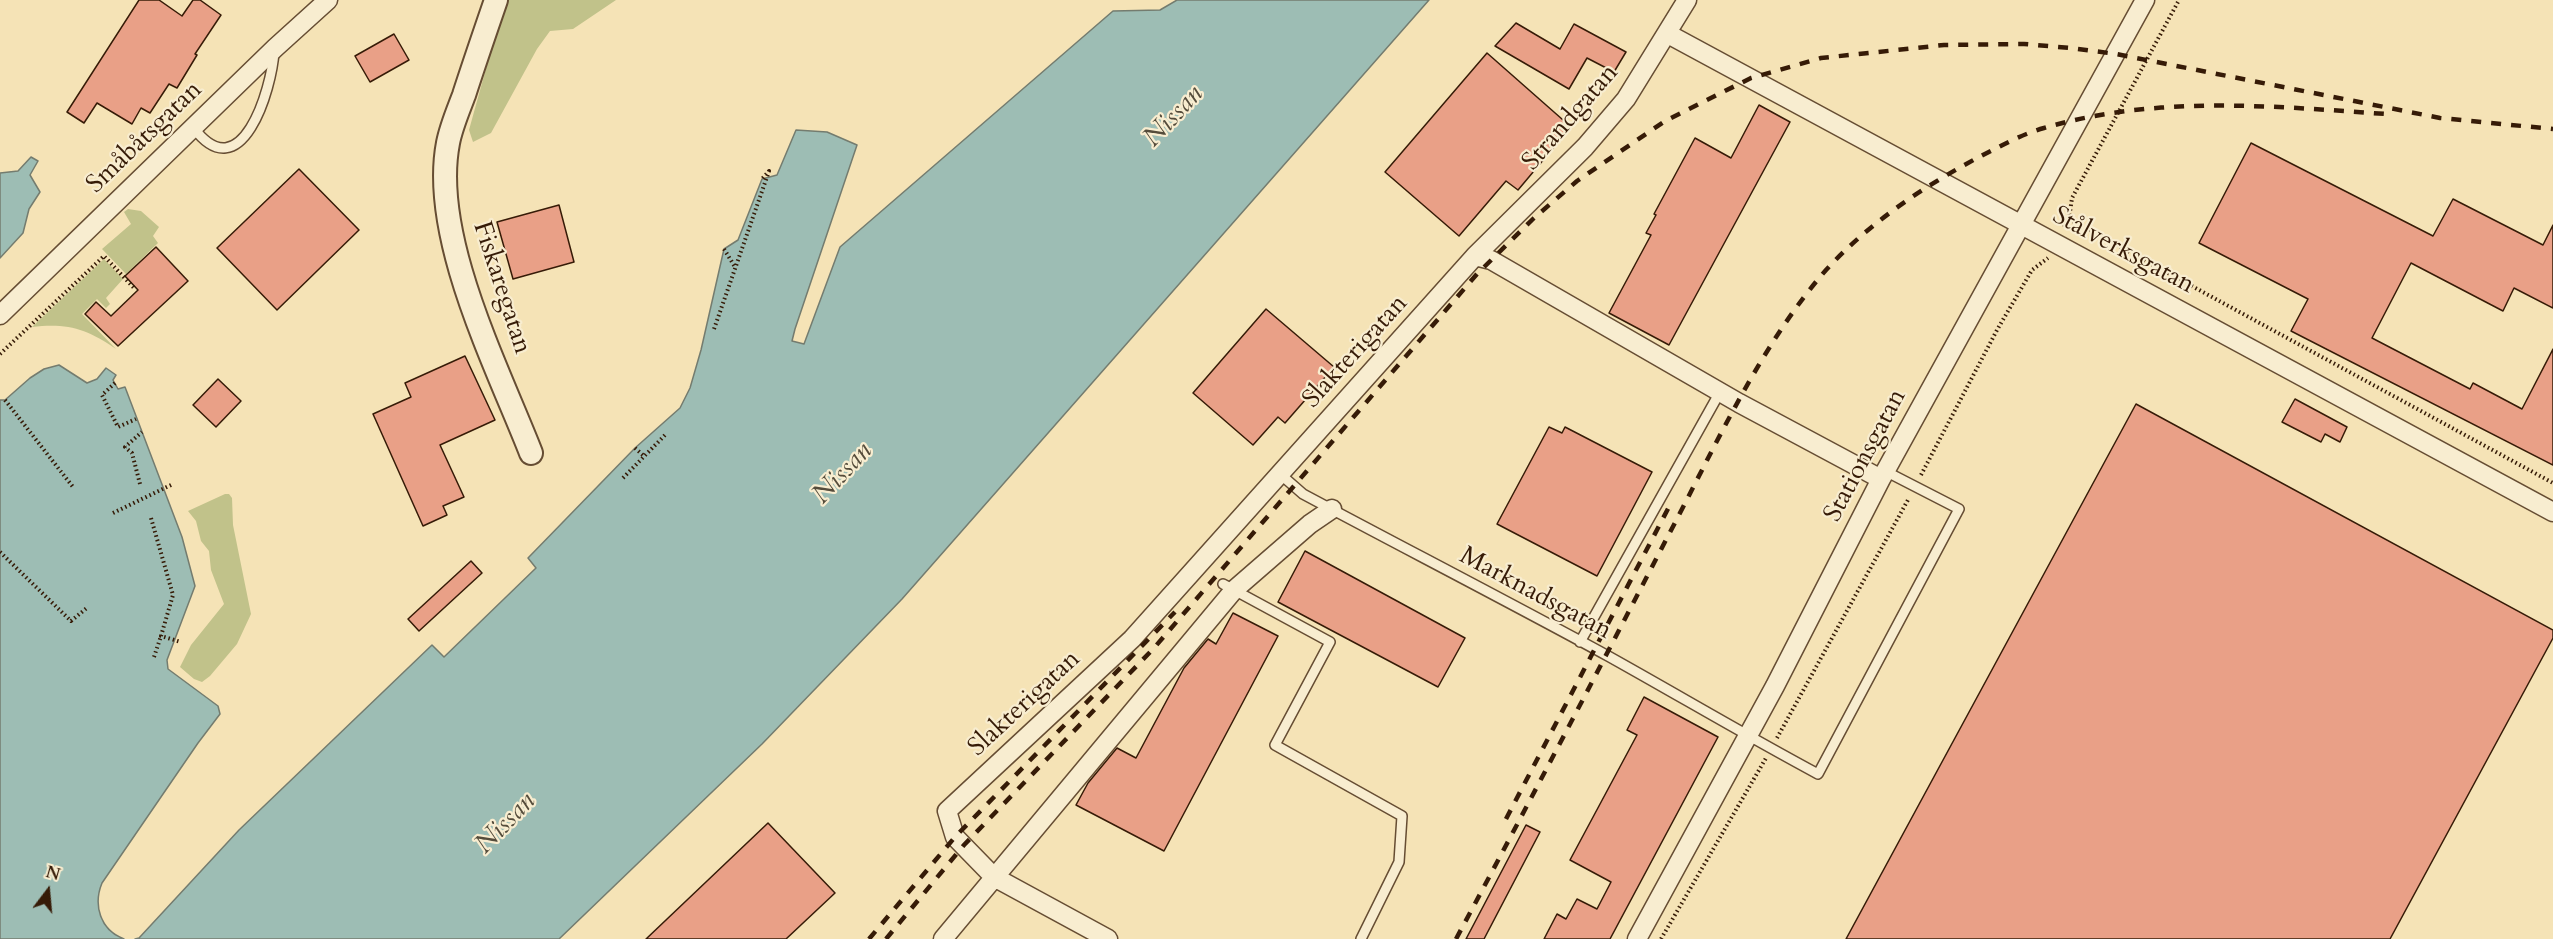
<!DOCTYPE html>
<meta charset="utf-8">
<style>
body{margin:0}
#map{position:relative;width:2553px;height:939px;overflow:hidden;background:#f5e3b6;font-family:Cardo,serif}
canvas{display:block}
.north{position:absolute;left:18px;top:861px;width:60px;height:60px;-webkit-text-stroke:4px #f8edd0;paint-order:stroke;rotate:16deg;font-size:16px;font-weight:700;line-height:24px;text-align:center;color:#361b07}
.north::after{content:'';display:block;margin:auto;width:21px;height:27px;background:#361b07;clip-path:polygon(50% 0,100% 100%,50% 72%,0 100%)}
</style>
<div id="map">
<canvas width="2553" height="939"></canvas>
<div class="north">N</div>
</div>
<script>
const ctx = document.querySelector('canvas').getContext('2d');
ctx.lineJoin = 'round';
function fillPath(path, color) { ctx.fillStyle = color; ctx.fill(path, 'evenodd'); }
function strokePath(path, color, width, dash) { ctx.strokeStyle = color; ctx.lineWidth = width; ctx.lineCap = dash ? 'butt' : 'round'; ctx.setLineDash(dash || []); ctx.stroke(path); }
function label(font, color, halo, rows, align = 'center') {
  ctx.font = font + ' Cardo,serif'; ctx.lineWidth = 4.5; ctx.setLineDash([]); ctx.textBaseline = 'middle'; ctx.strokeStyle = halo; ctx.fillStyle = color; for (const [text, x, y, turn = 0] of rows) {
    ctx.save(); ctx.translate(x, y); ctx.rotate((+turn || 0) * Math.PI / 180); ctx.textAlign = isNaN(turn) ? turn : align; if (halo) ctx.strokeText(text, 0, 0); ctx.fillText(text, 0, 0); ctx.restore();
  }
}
const green = new Path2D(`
 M505,0H616L573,29L550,31L537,49L491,133L473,142L469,130Z
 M128,209L141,211L159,227L153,236L158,243L126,274L102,249L131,224L124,212Z
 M104,259L123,279L106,298L110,304L106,308L97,299L82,314L116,349C87,329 68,323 32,327Z
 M225,494H229L232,498L233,525L251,614L237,644L210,676L202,682L194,679L180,667L191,645L224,604L211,570L209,551L201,541L196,521L188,511Z`);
const water = new Path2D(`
 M1177,0H1429L902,599L762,744L559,939H135L139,938L239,830L432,645L444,657L536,568L528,558L635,448L680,408L690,388L701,350L724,249L738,240L762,179L777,175L796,130L827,132L857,145L795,329L792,341L804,344L840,247L1113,11L1160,10Z
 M31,157L38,161L30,175L40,192L29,209L23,233L0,258V173L18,171Z
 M59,365L87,383L97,379L106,368L116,375L113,380L118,389L125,387L182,537L195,586L167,660L168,669L218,706L220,714L198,743L102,883C93,905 100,930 124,939H0V400H5L30,378L44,369Z`);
const building = new Path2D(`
 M139,0H159L182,16L193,0H200L221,15L195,54L197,55L177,88L169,84L150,113L141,108L132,124L97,103L84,123L67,112Z
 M1516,23L1560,49L1574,24L1626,52L1614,72L1587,58L1569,89L1495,46Z
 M394,34L409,60L370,82L355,56Z
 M1487,53L1571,127L1518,190L1506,181L1459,236L1385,172Z
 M1759,105L1790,122L1669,345L1609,313L1651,235L1646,233L1656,215L1654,214L1695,138L1731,158Z
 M2251,143L2433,236L2453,199L2543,245L2553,225V308L2514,288L2503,311L2411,263L2372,338L2470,389L2473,383L2522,409L2553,349V465L2291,331L2308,299L2199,243Z
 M299,169L359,230L277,310L217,248Z
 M559,205L574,262L513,279L497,222Z
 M156,247L188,281L118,346L85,314L96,302L111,316L138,290L125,276Z
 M1266,309L1334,367L1285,423L1278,417L1253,445L1193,393Z
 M465,356L495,420L440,445L464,497L443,506L447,515L423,526L373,414L411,397L405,383Z
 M218,379L241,401L216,427L193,405Z
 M2295,399L2347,427L2340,442L2325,434L2321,442L2282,422Z
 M2136,404L2553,630V638L2390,939H1846Z
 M1549,427L1562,433L1565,427L1652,472L1597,576L1497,524Z
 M1305,551L1465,638L1438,687L1278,602Z
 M471,561L482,573L419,631L408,619Z
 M1233,613L1278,636L1164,851L1076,805L1088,783L1117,748L1136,758L1184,668L1208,639L1216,644Z
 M1644,697L1718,737L1610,939H1544L1557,914L1566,919L1577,899L1597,909L1611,882L1570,860L1637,735L1627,730Z
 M768,823L835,893L786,939H646Z
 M1526,825L1540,832L1484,939H1466Z`);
const path = new Path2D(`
 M2069,219L2553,483
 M2064,227L2069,219L2072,198L2179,0
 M724,249L735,267
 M714,329L769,171L762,179
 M0,354L104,256L135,289
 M115,383L102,395L118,427L136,419
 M5,400L73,487
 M635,448L644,456
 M1921,475L1997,330L2032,270L2048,258
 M623,478L666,434
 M140,484L132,453L125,447L142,432
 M113,513L173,484
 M151,518L173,595L161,636L181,642
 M0,552L71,621L88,607
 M154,657L161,636
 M1777,738L1909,498
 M1661,939L1766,758`);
const service = new Path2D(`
 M193,127C241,192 272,89 274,51
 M1279,473L1303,494C1404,548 1507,601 1608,656C1678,695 1747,736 1818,774L1959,509L1885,471
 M1223,584L1330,642L1275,745L1402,816L1399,862L1361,939
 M1580,642L1720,392`);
const minor = new Path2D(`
 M1668,34L2553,512
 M1475,256L1491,260L1739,403L1881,479
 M0,315L275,48L328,0
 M943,939L1234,590L1310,524L1332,509
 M1108,939L994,877L955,837L947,811L1132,639L1475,256L1585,147L1626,99L1687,0
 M1637,939L1775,686L1881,479L2145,0`);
const tertiary = new Path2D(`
 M496,0C485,32 474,64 464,95C458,111 451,127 448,143C430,236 497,366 531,453`);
const rail = new Path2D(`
 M1506,819L1671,503
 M869,939L955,837L1175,612
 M886,939L964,845L1154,648L1477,274L1534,218L1577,181L1665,121L1751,78L1821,58L1944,45L2024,44L2071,48L2116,54L2440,118L2553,129
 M1456,939C1528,805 1598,671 1668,536C1714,449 1761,344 1826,270C1869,223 1924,186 1981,156C2001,146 2022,134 2044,128C2156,95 2271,106 2386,114`);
const streetNames = [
 ["Strandgatan",1571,118,-49],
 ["Småbåtsgatan",145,138,-44],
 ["Stålverksgatan",2123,251,28],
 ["Fiskaregatan",501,288,72],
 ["Slakterigatan",1356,352,-48],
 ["Stationsgatan",1866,456,-62],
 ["Marknadsgatan",1535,594,28],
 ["Slakterigatan",1025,704,-43]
];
const waterNames = [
 ["Nissan",1174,117,-47],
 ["Nissan",843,474,-47],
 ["Nissan",506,824,-46]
];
fillPath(green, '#c1c28a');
fillPath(water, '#9dbdb4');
strokePath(water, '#747c6f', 1.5);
fillPath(building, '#e9a087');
strokePath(building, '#361b07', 1.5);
strokePath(service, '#664d33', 12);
strokePath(minor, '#664d33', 21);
strokePath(tertiary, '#664d33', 26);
strokePath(path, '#361b07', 4, [1.5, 3]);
strokePath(service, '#f8edd0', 9);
strokePath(minor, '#f8edd0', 18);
strokePath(tertiary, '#f8edd0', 22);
strokePath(rail, '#361b07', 4.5, [10, 10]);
label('26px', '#361b07', '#f8edd0', streetNames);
label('italic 27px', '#554c3b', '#f8edd0', waterNames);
</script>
